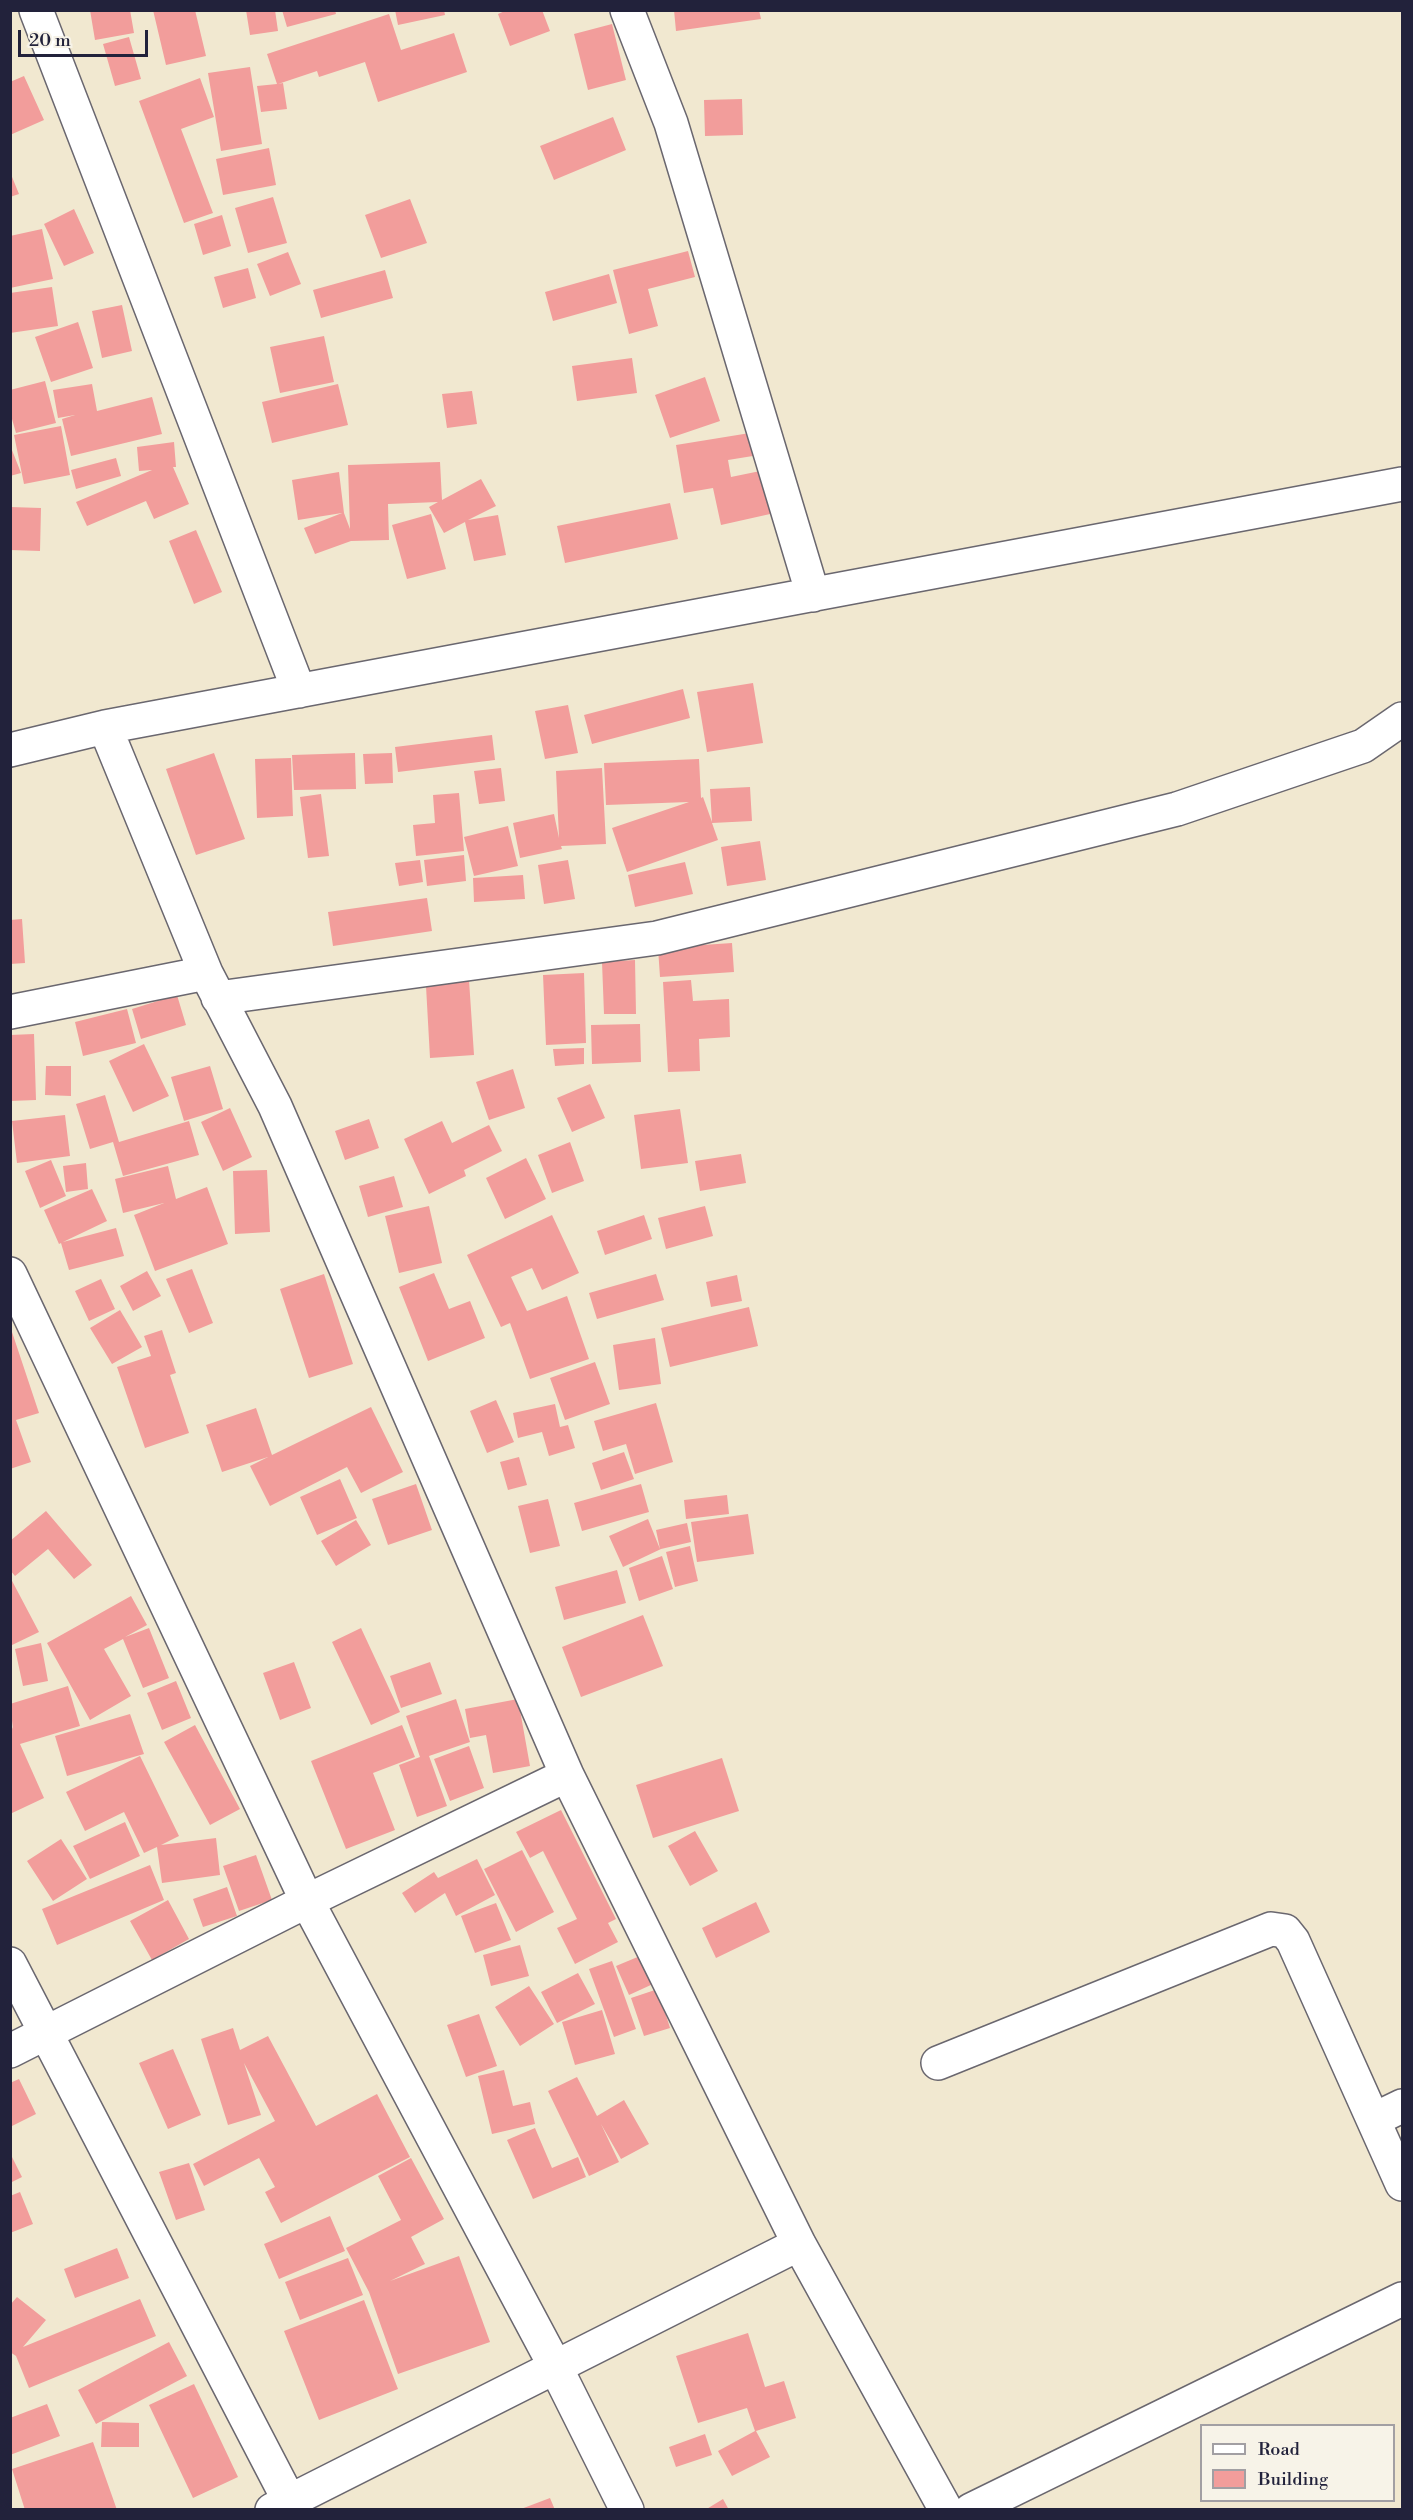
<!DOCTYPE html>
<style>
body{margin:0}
#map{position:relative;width:1413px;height:2520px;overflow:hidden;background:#f1e8d0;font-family:"Libre Bodoni",serif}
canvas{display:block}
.frame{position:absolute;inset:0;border:12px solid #22223b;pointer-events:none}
.legend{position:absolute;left:1200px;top:2424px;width:195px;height:78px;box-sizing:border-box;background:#f7f3e8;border:2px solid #a29fa3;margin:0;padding:8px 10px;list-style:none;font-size:18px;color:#22223b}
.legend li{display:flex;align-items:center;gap:12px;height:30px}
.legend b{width:30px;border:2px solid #a29fa3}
.scale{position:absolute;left:18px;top:30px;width:130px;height:27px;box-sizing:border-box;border:3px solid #22223b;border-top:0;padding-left:8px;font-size:18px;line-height:21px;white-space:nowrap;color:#22223b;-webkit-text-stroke:4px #f7f3e8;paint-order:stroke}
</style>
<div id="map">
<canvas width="1413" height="2520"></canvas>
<div class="frame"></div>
<ul class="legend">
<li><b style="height:8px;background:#fff"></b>Road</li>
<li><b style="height:16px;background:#f29d9b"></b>Building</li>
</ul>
<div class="scale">20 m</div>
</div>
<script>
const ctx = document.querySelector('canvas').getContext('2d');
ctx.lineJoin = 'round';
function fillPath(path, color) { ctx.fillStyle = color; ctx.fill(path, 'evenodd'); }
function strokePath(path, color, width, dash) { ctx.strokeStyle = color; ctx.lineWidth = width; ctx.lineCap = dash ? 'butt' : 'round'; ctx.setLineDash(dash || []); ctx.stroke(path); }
const building = new Path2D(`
 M90,10H130L134,33L95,40Z
 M153,10H195L206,56L166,65Z
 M246,10H275L278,31L250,35Z
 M282,10H335L336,14L287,27Z
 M395,10H444L445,15L398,25Z
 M507,10H542L550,31L510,46L498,14Z
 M674,10H759L761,19L676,31Z
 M389,14L401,50L454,33L467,72L378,102L365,62L319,77L317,71L278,84L283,83L287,109L261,112L257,86L277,84L267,54Z
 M612,24L626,80L588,90L574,34Z
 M129,37L141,79L115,86L103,44Z
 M250,67L262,144L221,151L208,73Z
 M24,76L44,120L10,135V82Z
 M200,78L214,117L181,129L213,213L184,223L139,101Z
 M742,99L743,135L705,136L704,100Z
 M613,117L626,150L554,180L540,146Z
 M269,148L276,185L223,195L216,159Z
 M10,172L19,194L10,197Z
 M273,197L287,243L248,253L235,208Z
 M410,199L427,243L381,258L365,215Z
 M74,209L94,253L64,266L44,224Z
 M222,215L231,246L203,255L194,224Z
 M42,229L53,279L10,288V236Z
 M688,251L695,277L648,289L658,326L629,334L613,270Z
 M288,252L301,284L270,296L257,264Z
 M248,268L256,298L223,308L214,277Z
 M385,270L393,298L321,318L313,290Z
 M609,274L617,303L553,321L545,292Z
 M52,287L58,326L10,333V293Z
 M122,305L132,351L102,358L92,311Z
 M78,322L93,368L51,382L35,337Z
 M324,336L334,382L280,393L270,347Z
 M632,358L637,393L577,401L572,366Z
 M705,377L720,421L670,438L655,395Z
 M45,381L56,423L16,433L10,412V390Z
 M92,384L97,411L152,397L162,434L71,456L62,419L75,415L58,418L53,390Z
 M338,384L348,425L272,443L262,402Z
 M472,391L477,424L447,428L442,394Z
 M61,426L70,475L24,484L14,435Z
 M756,432L759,455L728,460L731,477L770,469L779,512L721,525L713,488L684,493L676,445Z
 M174,442L176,467H173L189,504L154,519L146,501L87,526L76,502L152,470L139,471L137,447Z
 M10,445L21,473L10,476Z
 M116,458L121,476L76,489L71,470Z
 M440,462L442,500L481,479L496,506L468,520L498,515L506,555L474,561L465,522L444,533L429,507L438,502L388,504L389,540L351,541L315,554L304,528L342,513L298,520L292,480L339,472L344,513L350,529L348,465Z
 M670,503L678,539L565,563L557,526Z
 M10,507L41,508L40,551L10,550Z
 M431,514L446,569L407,579L392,525Z
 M196,530L222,592L194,604L169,541Z
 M753,683L763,743L707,752L697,692Z
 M683,689L690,718L592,744L584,715Z
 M568,705L578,753L545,759L535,711Z
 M492,735L495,760L398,772L395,747Z
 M214,753L245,839L196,855L166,769Z
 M355,753L356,789L294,790L292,755Z
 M392,753L393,783L365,784L363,754Z
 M291,758L293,816L257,818L255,759Z
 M699,759L701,798L703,797L712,822L710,789L750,787L752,821L712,823L718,840L627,872L612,828L689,802L606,805L604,763Z
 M501,768L505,801L479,804L474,771Z
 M602,768L606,844L561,846L562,849L520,858L513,823L554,814L559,838L556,771Z
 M459,793L464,851L416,856L413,825L435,823L433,795Z
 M321,794L329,856L308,858L300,797Z
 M508,826L518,866L474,876L464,837Z
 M760,841L766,880L727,886L721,847Z
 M464,855L466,881L427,886L424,860Z
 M420,860L423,882L399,886L395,863Z
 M568,860L575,899L544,904L538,865Z
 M685,862L693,894L635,907L628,875Z
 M523,875L525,899L474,902L473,878Z
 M427,898L432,931L333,946L328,912Z
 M22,919L25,963L10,964V920Z
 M732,943L734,972L660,977L658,948Z
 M635,960L636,1014H604L602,962Z
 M468,965L474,1055L430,1058L425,968Z
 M584,973L586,1043L546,1045L543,975Z
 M691,980L693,1001L729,999L730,1037L699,1039L700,1071L668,1072L663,982Z
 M177,995L186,1025L141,1039L132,1009Z
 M127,1009L136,1043L83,1056L75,1022Z
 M640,1024L641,1062L592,1064L591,1025Z
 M34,1034L36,1100L10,1101V1035Z
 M144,1044L169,1096L133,1112L109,1061Z
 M584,1048V1064L555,1066L553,1049Z
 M46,1066H71V1096L45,1095Z
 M210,1066L223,1109L184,1121L171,1077Z
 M513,1069L525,1108L489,1120L476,1082Z
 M590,1084L605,1118L572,1132L557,1098Z
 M105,1095L119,1142L189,1121L199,1155L123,1176L113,1142L90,1149L76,1104Z
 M230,1108L252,1157L223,1171L201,1122Z
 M680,1109L688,1163L641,1169L634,1115Z
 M65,1115L70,1156L17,1163L12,1121Z
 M369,1119L379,1148L345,1160L335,1131Z
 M442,1121L452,1143L489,1125L502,1151L464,1170L466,1176L429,1194L404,1139Z
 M570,1142L584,1181L552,1193L538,1155Z
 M741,1154L746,1183L700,1191L695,1161Z
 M526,1158L546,1199L505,1219L486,1178Z
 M51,1160L66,1196L40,1208L25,1171Z
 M86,1163L88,1189L66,1192L63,1166Z
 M168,1166L176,1199L207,1187L228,1244L155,1271L134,1215L164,1203L123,1213L115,1179Z
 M267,1170L270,1232L235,1234L233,1171Z
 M394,1176L403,1207L368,1217L359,1186Z
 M92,1189L107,1221L63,1242L116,1228L124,1256L69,1270L61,1243L59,1244L44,1210Z
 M429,1206L442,1263L399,1273L385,1216Z
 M705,1206L713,1236L666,1249L658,1218Z
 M552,1215L579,1273L542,1290L532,1268L511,1277L527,1311L567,1296L589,1359L530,1379L510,1323L501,1327L467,1255Z
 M644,1215L652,1239L605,1255L597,1231Z
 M192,1269L213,1323L189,1333L166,1279Z
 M147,1271L161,1296L133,1311L120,1286Z
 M434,1273L449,1309L470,1301L485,1338L428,1361L399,1287Z
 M324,1274L353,1364L309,1378L280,1289Z
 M656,1274L664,1300L597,1319L589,1293Z
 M737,1275L742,1301L711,1307L706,1282Z
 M101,1279L115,1309L89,1321L75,1291Z
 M749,1307L758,1346L670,1367L661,1328Z
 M120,1310L142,1347L112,1364L90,1328Z
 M11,1329L39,1413L16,1420L31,1462L10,1469Z
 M162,1330L176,1373L170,1375L189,1433L145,1448L117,1367L151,1356L144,1336Z
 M655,1338L661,1384L619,1390L613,1345Z
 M595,1362L610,1404L565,1420L550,1378Z
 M496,1400L514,1442L487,1453L470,1411Z
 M656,1403L673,1462L635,1474L626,1444L603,1451L594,1421Z
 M555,1404L560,1427L568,1425L575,1448L549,1456L542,1432L518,1438L513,1413Z
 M371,1407L403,1472L361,1493L347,1467L270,1506L250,1466L268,1457L222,1472L206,1425L256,1408L272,1455Z
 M624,1452L634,1479L601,1490L592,1463Z
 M519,1457L527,1485L508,1490L500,1462Z
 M340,1479L357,1518L317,1535L300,1497Z
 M416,1484L432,1530L388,1545L372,1499Z
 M641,1484L649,1512L582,1531L574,1503Z
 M727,1495L729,1514L686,1519L684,1500Z
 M548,1499L560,1546L530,1553L518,1506Z
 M46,1511L92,1565L74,1579L48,1549L15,1576L10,1570V1541Z
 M748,1514L754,1554L697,1562L691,1522Z
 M648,1519L660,1549L656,1530L687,1523L691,1542L661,1549L623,1567L609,1536Z
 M356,1520L371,1545L336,1566L321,1541Z
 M690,1546L698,1581L675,1587L666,1552Z
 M662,1556L673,1589L639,1601L629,1568Z
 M617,1570L626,1603L564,1620L555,1587Z
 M10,1577L39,1632L10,1646Z
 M131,1596L147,1625L125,1637L149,1628L169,1678L143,1688L123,1639L104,1649L131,1696L90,1720L47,1643Z
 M643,1615L663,1666L581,1697L562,1647Z
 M361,1628L400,1712L371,1725L332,1642Z
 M41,1643L48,1681L23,1686L15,1649Z
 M294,1662L311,1708L280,1720L263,1673Z
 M430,1662L442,1694L401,1708L390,1676Z
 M176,1681L191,1718L162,1730L147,1693Z
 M68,1686L80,1726L20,1744L44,1798L10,1814V1723L13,1729L10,1704Z
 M456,1699L470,1742L429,1756L447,1806L417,1817L399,1765L420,1757L406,1716Z
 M518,1699L530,1766L493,1773L486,1735L470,1738L465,1709Z
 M130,1714L144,1754L67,1776L55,1736Z
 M195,1725L240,1809L210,1825L164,1742Z
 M402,1725L415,1757L373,1773L395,1830L346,1849L311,1761Z
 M469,1746L484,1788L450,1801L434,1759Z
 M140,1756L179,1836L161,1845L216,1838L220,1875L162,1883L157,1847L144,1853L124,1812L85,1831L66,1792Z
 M722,1758L739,1811L653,1838L636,1785Z
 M561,1810L616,1919L608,1923L618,1942L575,1964L557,1928L577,1919L543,1851L530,1858L516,1832Z
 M125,1822L140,1856L90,1879L73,1846Z
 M695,1831L718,1871L690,1886L668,1846Z
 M61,1839L87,1879L53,1901L27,1861Z
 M522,1850L554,1912L516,1932L484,1869Z
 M256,1855L272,1900L239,1911L223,1866Z
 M477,1859L495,1895L456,1916L445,1893L415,1913L402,1893L434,1872L438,1878Z
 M150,1865L164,1900L57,1945L42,1909Z
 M227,1887L237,1916L203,1927L193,1899Z
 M168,1900L189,1939L152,1960L130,1921Z
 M756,1902L770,1932L716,1958L702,1928Z
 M496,1903L511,1940L475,1953L461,1916Z
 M520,1945L529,1976L491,1986L483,1955Z
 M640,1956L653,1984L629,1995L616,1966Z
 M612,1961L636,2029L614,2037L589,1969Z
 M578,1973L595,2004L557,2023L541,1992Z
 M529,1986L554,2024L520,2046L495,2007Z
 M658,1989L670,2028L644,2036L631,1998Z
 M602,2010L615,2054L575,2065L562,2022Z
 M479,2014L497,2066L466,2077L447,2025Z
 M233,2028L240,2050L268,2036L316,2126L377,2094L410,2157L281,2223L265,2192L275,2187L259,2158L204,2186L193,2164L275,2121L244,2063L261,2115L228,2125L201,2039Z
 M173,2049L201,2115L168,2129L139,2063Z
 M504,2070L513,2106L530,2102L535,2124L492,2134L478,2076Z
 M577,2077L597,2116L624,2100L649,2144L621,2159L601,2124L619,2162L589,2176L548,2091Z
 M19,2079L36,2114L10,2127V2083Z
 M535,2128L552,2168L578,2157L586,2177L533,2199L507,2140Z
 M10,2153L22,2177L10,2183Z
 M411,2158L444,2219L411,2237L425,2264L390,2281L459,2256L490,2342L398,2374L369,2292L346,2248L401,2220L378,2176Z
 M189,2163L205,2210L176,2220L159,2172Z
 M20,2192L33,2224L10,2233V2196Z
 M330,2216L345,2251L279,2279L264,2244Z
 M117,2248L129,2278L75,2298L64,2269Z
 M348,2258L363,2295L300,2320L285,2282Z
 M17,2297L46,2320L23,2347L140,2299L156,2336L29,2388L16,2356L10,2352V2305Z
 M364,2300L398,2389L319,2420L284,2331Z
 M748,2333L765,2387L784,2381L796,2418L756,2431L770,2457L732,2476L718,2451L755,2431L747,2408L698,2423L676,2356Z
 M169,2342L187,2376L96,2424L78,2390Z
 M194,2384L238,2477L193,2498L149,2405Z
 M47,2404L60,2436L10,2455V2418Z
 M102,2422L139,2423V2447H101Z
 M705,2434L712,2455L676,2467L669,2447Z
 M93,2442L117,2510H25L12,2469Z
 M550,2498L555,2510H521V2509Z
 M723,2499L729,2510H705Z`);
const street = new Path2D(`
 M36,10L299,691
 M627,10L671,123L813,595
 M105,727L206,973L275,1106L567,1775L799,2244L946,2510
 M10,750L105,727L1402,484
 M218,998L657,938L1177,809L1363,746L1402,719
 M10,1012L206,973
 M10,1274L307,1901L555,2366L627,2510
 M10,1964L294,2510
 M10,2051L307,1901L567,1775
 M938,2063L1271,1929L1285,1931L1293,1941L1402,2184
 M1375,2119L1402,2106
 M272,2510L799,2244
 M971,2510L1402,2299`);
fillPath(building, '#f29d9b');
strokePath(street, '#6a676f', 36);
strokePath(street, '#fff', 33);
</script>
